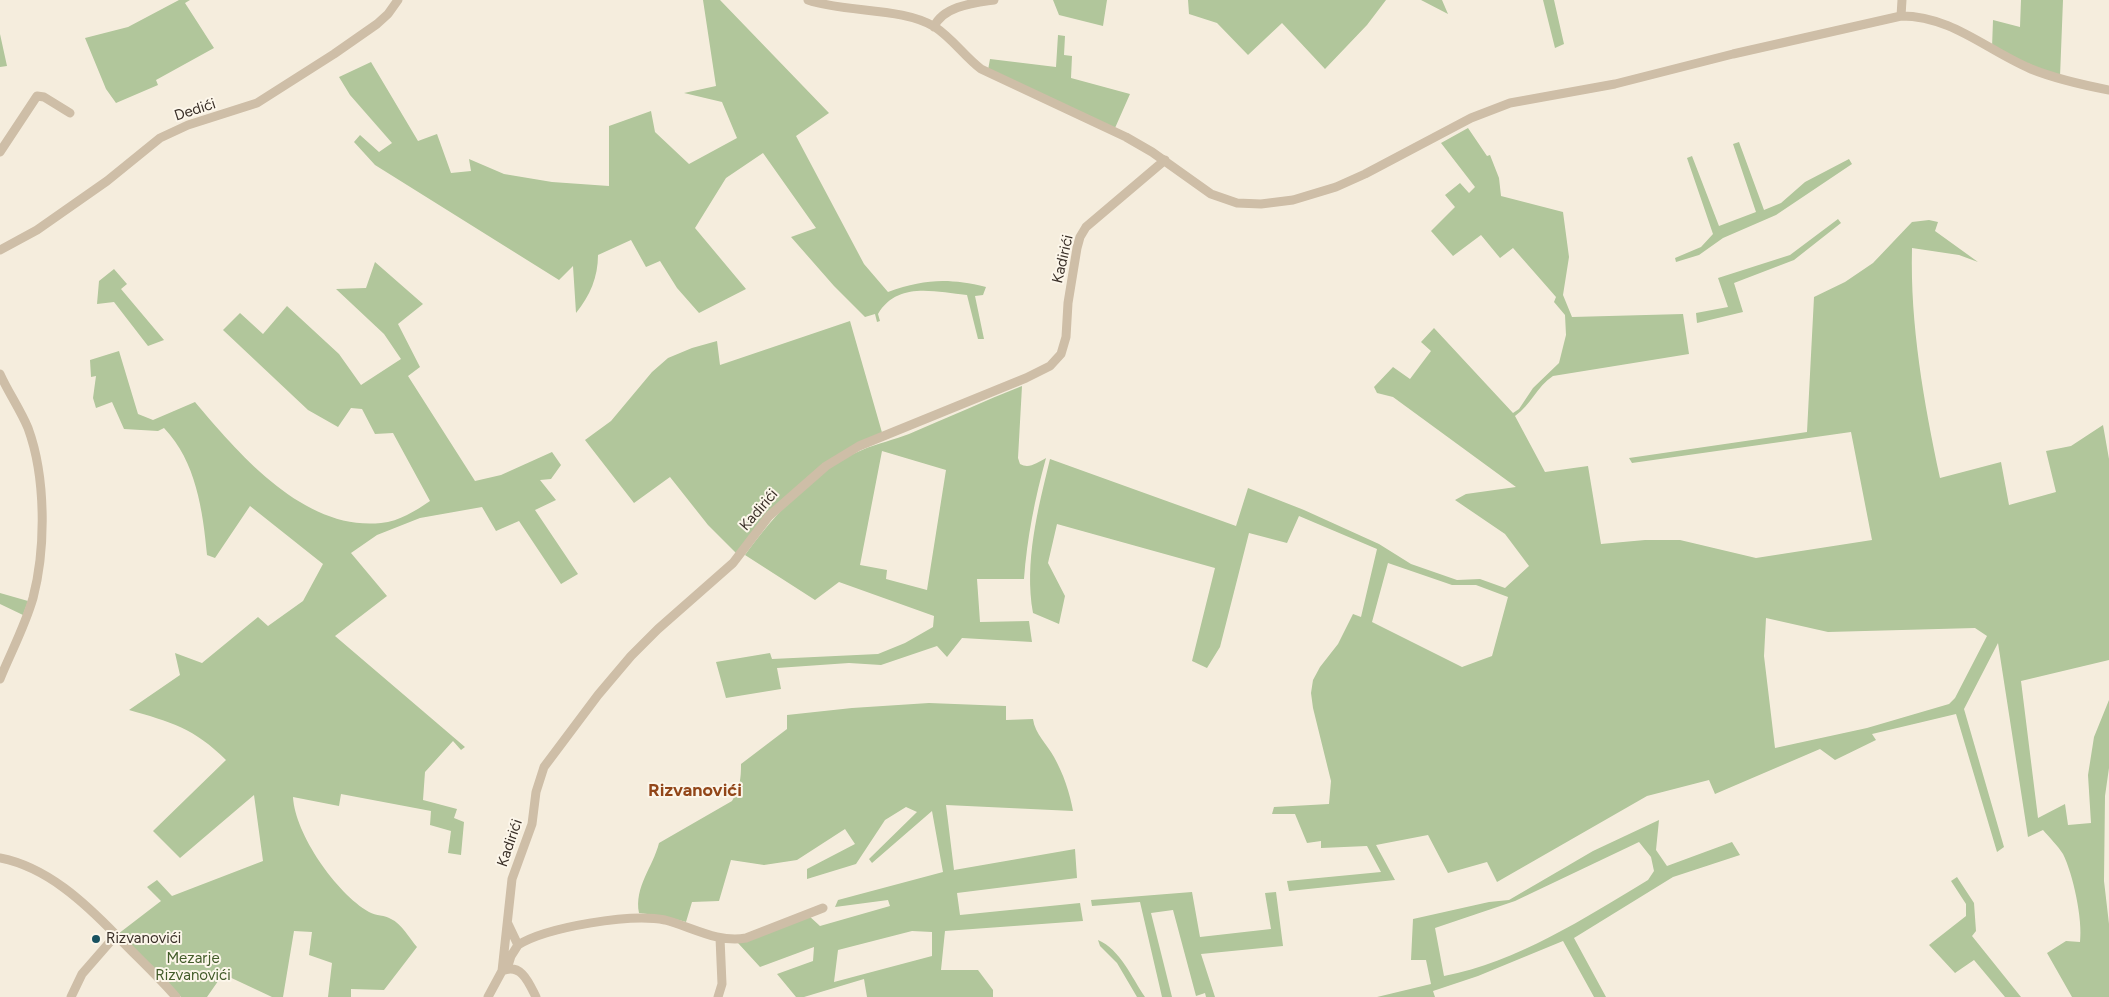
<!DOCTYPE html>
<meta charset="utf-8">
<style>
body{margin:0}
canvas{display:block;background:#f5eddd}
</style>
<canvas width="2109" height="997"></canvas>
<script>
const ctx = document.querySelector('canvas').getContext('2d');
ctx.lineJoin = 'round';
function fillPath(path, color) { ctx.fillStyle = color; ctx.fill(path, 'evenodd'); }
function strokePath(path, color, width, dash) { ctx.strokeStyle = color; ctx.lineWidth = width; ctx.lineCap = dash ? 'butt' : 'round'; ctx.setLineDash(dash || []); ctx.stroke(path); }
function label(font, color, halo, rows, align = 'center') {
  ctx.font = font + ' Figtree,sans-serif'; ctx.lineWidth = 4; ctx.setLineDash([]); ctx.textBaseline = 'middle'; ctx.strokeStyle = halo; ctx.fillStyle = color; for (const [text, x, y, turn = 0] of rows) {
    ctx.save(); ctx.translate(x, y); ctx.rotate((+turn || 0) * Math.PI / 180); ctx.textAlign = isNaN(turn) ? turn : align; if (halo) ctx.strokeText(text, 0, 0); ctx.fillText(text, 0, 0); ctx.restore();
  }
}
const green = new Path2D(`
 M179,0H190L185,3L214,48L156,80L158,85L116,103L106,89L85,38L128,27Z
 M703,0H720L829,113L796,136L864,264L888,292C925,279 948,278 986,287L983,295L975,296L984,339H978L967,295C934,292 898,281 878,314L880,321L877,322L875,314L865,317L834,286L791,237L816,228L763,153L726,178L695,228L746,289L699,313L677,288L660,261L646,267L631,240L598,255C598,277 590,296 576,313L573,266L559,280L375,165L354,142L360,135L379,152L392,143L350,95L339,77L371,62L418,141L437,134L451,173L471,171L469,159L504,174L552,182L609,186V126L651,111L655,132L689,164L737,138L722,102L684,93L716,86Z
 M1053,0H1107L1103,26L1059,15Z
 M1188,0H1386L1367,25L1325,69L1282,23L1248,55L1217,23L1189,14Z
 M1421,0H1442L1448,14Z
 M1543,0H1554L1564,44L1555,48Z
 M2021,0H2063L2060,77L1992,48L1993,20L2020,27Z
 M0,34L7,66L0,67Z
 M1058,35L1065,36L1064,55L1072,56L1071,78L1130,94L1115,128L988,70L990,59L1056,67Z
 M1468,128L1487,156L1490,155L1499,178L1501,196L1563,212L1569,257L1563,295L1572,317L1683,314L1689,354L1553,376C1537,386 1531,405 1515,416L1545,472L1588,466L1601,544L1645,540H1680L1756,558L1872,540L1851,432L1632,463L1629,458L1807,432L1814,297L1845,282L1873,263L1912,222L1929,220L1938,222L1935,231L1978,262L1959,255L1912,248C1910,325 1924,403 1940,478L2001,462L2009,505L2056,492L2046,451L2071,446L2103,425L2109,459V660L2021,681L2038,818L2065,804L2068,825L2091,823L2088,775L2094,737L2109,700V768L2105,796L2104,881L2109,924V997H2072L2047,953L2066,941L2080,942C2083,920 2073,874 2063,854C2058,846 2049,837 2043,830L2028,837L1998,643L1964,709L2004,847L1997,852L1956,714L1872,734L1876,740L1835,760L1820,749L1715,794L1709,780L1647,796L1497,882L1487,862L1448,873L1428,835L1376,845L1395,880L1289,891L1287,881L1381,872L1367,846L1321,848V841L1307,843L1295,814H1272L1274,807L1329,804L1331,781L1313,708L1311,693L1313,680L1320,667L1338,644L1353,614L1361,617L1377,549L1299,516L1287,543L1249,533L1220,647L1207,668L1192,661L1215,568L1057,524L1048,563L1065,596L1059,624L1033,613C1024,562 1038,509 1050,459L1236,526L1248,488L1304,510L1379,544L1411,564L1457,580L1480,579L1505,588L1529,566L1505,534L1455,500L1466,494L1516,487L1393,397L1377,393L1374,387L1393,367L1410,379L1431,351L1421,342L1434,328L1513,413L1519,409L1533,388L1559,363L1566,335L1565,315L1554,302L1556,297L1513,248L1500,258L1481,235L1453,256L1431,231L1455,207L1445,195L1460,183L1469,193L1475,187L1441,143ZM1388,563L1452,585H1476L1508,597L1492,656L1462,667L1372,622ZM1766,618L1828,632L1975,628L1987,636L1955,698L1949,704L1867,728L1775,748L1764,656Z
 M1739,142L1764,210L1781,203L1805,182L1849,159L1852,164L1776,215L1723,238L1699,255L1676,262L1675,258L1701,247L1713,234L1687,158L1692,156L1719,226L1756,212L1733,144Z
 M1838,219L1841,223L1794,260L1734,283L1743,312L1697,323L1696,313L1728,307L1718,278L1790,255Z
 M375,262L423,304L398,324L420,367L408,376L475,481L501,475L552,452L561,465L551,479L540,480L556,500L535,510L578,574L561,584L519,521L496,531L482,507L420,518L377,535L351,553L387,596L335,636L465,747L461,750L453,741L425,772L423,800L457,809L454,818L464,822L461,855L448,853L451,831L430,825L431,811L341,794L339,806L293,797C295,834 336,893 369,912C376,916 385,915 391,919C401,923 410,939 417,947L384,990L351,989V997H328L332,963L309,955L312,932L294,931L283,997H272L223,974L207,997H181L160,973L118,934L161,901L147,887L157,880L172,896L263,861L254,795L180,858L153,831L226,760C194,728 171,722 129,710L180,675L175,653L202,663L258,617L268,626L303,601L323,564L250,506L215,558L207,555C203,511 196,461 164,428L158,431L124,429L112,402L96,408L93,398L96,376L91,377L90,360L119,351L138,414L153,420L195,402C239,454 304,531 381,523C400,521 415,511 430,501L393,433L375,434L362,409L351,408L338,427L308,410L223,330L240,313L263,334L287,306L339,354L361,385L401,359L384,334L336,289L366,288Z
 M114,269L127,284L121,289L164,340L148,346L114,302L97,304L99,281Z
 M850,321L883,436L816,471L738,555L708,525L670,477L634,503L585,440L611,421L652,372L668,358L692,348L717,341L720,365Z
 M1022,386L1018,458L1020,464C1029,469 1037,463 1046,458C1035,498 1027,538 1024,579H977L980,622L1029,621L1032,642L962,638L947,657L937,646L881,665L849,663L777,668L781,689L726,698L716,662L770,653L772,659L878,654L905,643L933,627L934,616L839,582L815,600L745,555C775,514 814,470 862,450C878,443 894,440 909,434C947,418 984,401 1022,386ZM882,451L946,470L927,590L886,579L887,570L860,565Z
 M0,593L28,601L23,615L0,604Z
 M929,703L1006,706V720L1033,719C1035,734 1047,744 1054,757C1063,773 1070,793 1073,811L946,805L954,870L1075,849L1077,878L957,893L960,915L1080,903L1083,921L945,931L941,970H978L993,990V997H867L864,979L804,997H796L777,974L813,961L814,947L760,967L738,943L808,915L820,926L890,906L888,900L835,907L838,900L943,872L932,811L872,863L869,859L917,812L906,807L885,820L856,864L807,879V869L855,844L845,829L797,860L764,865L731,860L719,901L692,902L686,922L664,916L639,913C634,887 653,867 659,843L732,801C740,788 741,779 741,764L787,729V715L852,708ZM912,931L932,932V956L834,982L838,950Z
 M1659,820L1656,850L1667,866L1732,842L1740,855L1673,877L1574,938L1606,997H1594L1563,941L1478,976L1433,991L1435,997H1377L1431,984L1426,960H1411L1413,919L1489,902L1509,900L1593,851ZM1639,842L1651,857L1654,871L1648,880C1585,918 1517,962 1444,976L1435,928L1515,901Z
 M1957,877L1974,903L1976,931L1972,936L2021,997H2005L1974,960L1955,973L1929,945L1966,916V904L1951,881Z
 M1192,892L1200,937L1271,929L1265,893L1276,892L1283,946L1201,954L1215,997H1206L1205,993L1196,996L1173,910L1151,913L1172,997H1162L1140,902L1092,906L1091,900Z
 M1098,940C1120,949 1132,978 1145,997H1137L1117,963L1100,946Z`);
const minor = new Path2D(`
 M808,0C845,13 903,7 935,27C953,39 964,56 981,69L1126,137L1152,152L1211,194L1237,203L1261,204L1293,200L1336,187L1365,174L1471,118L1510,103L1615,84L1733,54L1901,16C1952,16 1986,50 2031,69C2056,79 2083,85 2109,90
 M1901,16L1902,0
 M934,27C943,6 974,3 994,0
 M0,152L37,96L44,97L70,113
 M0,250L37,230L107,181L160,138L188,125L257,103L334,54L377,24L388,14L398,0
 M0,374C8,392 20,409 28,428C46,477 46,548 33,598C25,626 11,652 0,679
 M0,858C47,867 85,903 117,936C137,957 158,976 176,997
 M508,924L518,945C547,927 631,913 665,920C692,927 717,943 746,938L823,908
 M507,969L511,956L518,945
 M502,971C521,962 529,983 536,997
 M71,997L82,974L116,935
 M488,997L502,971L512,879L532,824L536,792L544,767L598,695L631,656L658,629L733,563L769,516L826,466L859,446L1026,378L1050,366L1061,354L1066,337L1068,303L1077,248L1080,237L1086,227L1165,160
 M718,997L722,984L720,938`);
const markers = [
 [96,939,5,"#195260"]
];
const streetNames = [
 ["Dedići",195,110,-18],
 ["Kadirići",1063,259,-77],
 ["Kadirići",759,510,-49],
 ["Kadirići",510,843,-71]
];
const poiNames = [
 ["Rizvanovići",106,939]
];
const parkNames = [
 ["Mezarje",193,959],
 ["Rizvanovići",193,976]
];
const quarterNames = [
 ["Rizvanovići",695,791]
];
fillPath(green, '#b1c69b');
strokePath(minor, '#cebea7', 9);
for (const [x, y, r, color] of markers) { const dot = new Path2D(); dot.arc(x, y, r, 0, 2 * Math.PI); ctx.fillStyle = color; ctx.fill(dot); strokePath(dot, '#fcf6ea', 2); }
label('15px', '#3a3028', '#fcf6ea', streetNames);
label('15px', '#3a3028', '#fcf6ea', poiNames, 'left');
label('15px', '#425b29', '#fcf6ea', parkNames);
label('bold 18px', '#924619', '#fcf6ea', quarterNames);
</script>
